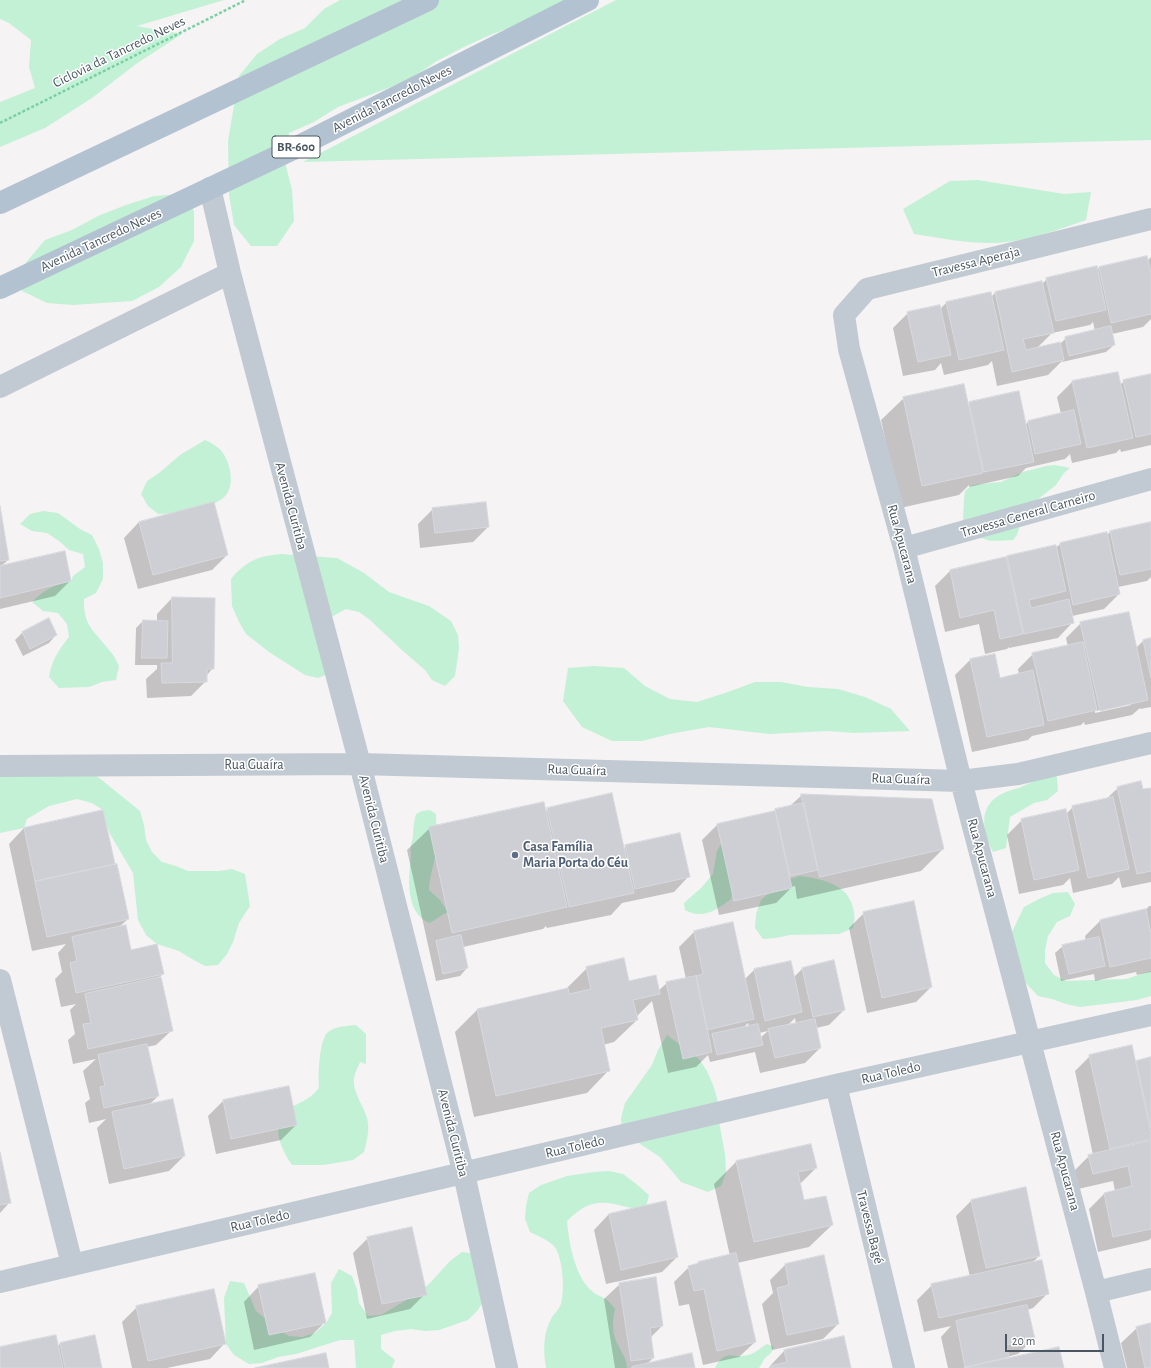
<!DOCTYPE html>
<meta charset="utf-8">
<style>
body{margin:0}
#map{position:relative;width:1151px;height:1368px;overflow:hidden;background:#f5f3f3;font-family:"Alegreya Sans",sans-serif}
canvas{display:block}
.scale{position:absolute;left:1005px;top:1334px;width:99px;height:18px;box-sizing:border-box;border:2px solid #4a5661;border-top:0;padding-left:5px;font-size:12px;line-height:14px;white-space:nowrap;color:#4a5661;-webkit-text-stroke:3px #fff;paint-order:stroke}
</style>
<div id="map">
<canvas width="1151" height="1368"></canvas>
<div class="scale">20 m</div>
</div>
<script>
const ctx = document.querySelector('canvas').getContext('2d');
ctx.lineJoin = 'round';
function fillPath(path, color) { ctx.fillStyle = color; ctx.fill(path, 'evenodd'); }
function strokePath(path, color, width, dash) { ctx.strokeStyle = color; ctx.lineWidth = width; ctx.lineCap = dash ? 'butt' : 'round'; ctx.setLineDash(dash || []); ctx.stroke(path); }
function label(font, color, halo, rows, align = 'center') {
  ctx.font = font + ' "Alegreya Sans",sans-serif'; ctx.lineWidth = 3; ctx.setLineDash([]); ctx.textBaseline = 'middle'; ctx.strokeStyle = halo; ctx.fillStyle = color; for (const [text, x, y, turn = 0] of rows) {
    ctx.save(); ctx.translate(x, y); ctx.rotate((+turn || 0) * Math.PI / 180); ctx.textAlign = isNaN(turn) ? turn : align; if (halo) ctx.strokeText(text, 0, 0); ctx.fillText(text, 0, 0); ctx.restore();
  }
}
const green = new Path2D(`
 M0,0H224L137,26L182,34L136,64L92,98L45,128L0,147V102L35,88L29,67L31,40L9,23L0,19Z
 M340,0H570L517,25L490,35L462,48L437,61L416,75L391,87L338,107L314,122L289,133L285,162L292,190L294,221L277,246H251L234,225L229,195L228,141L239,76L257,54L280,39L305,28L324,9Z
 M616,0H1151V140L303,162Z
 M978,180L1064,194L1091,192L1086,220C1057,230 1028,241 997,243C969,244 941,238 914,234L903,209L950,181Z
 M182,194L194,211V241L181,267L159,287L132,301L73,305L47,303L22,291L24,265L45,240L72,230L98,216L126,205L154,196Z
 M205,440C220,447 226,453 230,470C235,498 218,504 195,509C182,512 170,514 158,514L148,506L141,494L147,481L159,473L180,455Z
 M1055,465L1070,468L1064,473L1056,485L1037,500L1020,525L1017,535L1013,540C983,542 984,542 963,521L964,499L965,491L972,485L1001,482L1023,472L1046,466Z
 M43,511L58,513L80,529L92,535L99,549L103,563V579L96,593L84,599C83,626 94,630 109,650C113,654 116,660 119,666L116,680L102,682L89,687L59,688L49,677C52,660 58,651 69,637L67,624L58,613L43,611L32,602C45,589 54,585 71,581L73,576L85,567L83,554L69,550L59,541L47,533L32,531L20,524L30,514Z
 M281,554L337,558L364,573L389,592L429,606L451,621L458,635L459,648L455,676L445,686L432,680L425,670L403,651L370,620L359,612L346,609L331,617L332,672L318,678L305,675L269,652L246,634L239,622L232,606L231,579C246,561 258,556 281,554Z
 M594,666L624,668L645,686L670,699L697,702L728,692L755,682H781L808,687L838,689L865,697L891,709L910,731L854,733L828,731L769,734L709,727L670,734L642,741H612L582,727L563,701L568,668Z
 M0,770H84L98,777L140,811L144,825L146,840L152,852L162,862L176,866L188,871H219L232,869L245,874L250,906L239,923L233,942L227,954L218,965L205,966L192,959L179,951L157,944L146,935L138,920L133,873L110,834L105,821L103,810L92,803L77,799L49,806L27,819L24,828L0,833Z
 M1049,772L1057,777L1058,791L1047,800L1034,803L1010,817L1006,848L993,852C985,836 978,814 993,800C1000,793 1012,790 1021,787C1031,783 1040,778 1049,772Z
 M430,810L436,814C436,827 438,840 436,853C434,865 429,878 429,890L440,900L448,912C441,915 436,920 429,923C404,911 409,877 411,855C411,852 410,848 411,845C411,842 413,839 413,836C413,828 414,822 416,814L422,811Z
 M722,842L733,889L731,899C716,910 703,920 685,910L684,903L701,888L713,874L717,851Z
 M800,876C824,879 851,885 854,913C855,918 854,923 853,928L839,934L790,935L776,938L763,939L755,928L756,914L761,900L783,881Z
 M1068,892L1075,904L1070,916L1057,922L1048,936L1045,950V963L1054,975L1066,981L1095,980L1126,979L1151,971V996L1137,1000L1080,1007L1066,1004L1052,999L1038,996L1019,976L1011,934L1024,907L1039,899L1053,893Z
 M356,1025L366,1034V1064L360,1062C359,1066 356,1070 355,1074C350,1089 363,1104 367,1118C370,1129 367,1141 364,1152L353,1160L324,1165H292C282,1150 270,1127 286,1112C292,1106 300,1103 307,1099C312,1096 315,1092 319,1088C318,1076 319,1042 327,1033C334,1026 347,1026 356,1025Z
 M667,1035L699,1059L707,1071L713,1085L717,1098L720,1127L725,1154L726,1173L721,1186L708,1192L681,1182L660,1157L622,1132L621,1118L625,1103L652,1065L658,1050Z
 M609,1171L623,1174L635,1183L649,1195L645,1211C611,1205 596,1192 567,1221C569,1243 575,1278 593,1292C596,1295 601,1296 604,1298C608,1300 612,1305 615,1309C613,1319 612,1328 615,1338C618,1348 627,1357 627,1368H546C543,1350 543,1333 552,1317C555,1313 559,1309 561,1304C565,1291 563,1257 554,1246C548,1240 538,1236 530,1232L525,1219L526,1206L529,1193L541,1185L567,1176L594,1172Z
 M462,1252L476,1254L485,1298L478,1310L468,1320L439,1330L425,1331L411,1329L395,1331L381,1335V1349L395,1360L392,1368H356L354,1340H340L296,1354L278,1357L262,1363L249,1364L234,1355L226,1344L224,1298L230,1281L244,1283L256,1311L277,1329L289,1336L302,1337L315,1333L326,1323L332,1313L331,1283L339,1269L352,1276L357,1289L359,1303L368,1316L381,1315L420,1292L430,1283L450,1261Z
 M767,1344L774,1347L771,1353L765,1358L759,1368H715C725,1348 733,1359 748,1355C755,1354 761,1347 767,1344Z`);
const shadow = new Path2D(`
 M1151,257V319L1143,327L1112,334L1114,345L1106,352L1062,362V361L1048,375L997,386L992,361L988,365L944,375L941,363L935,370L903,376L893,328L908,313L940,309L946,303L991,293V297L995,293L1041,283L1042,284L1047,279L1096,271L1099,268L1147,261ZM1093,322L1095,331L1066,338L1061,343L1037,348L1052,333L1090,325Z
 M1117,373L1120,385L1124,381L1151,375V445L1121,452L1120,449L1116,453L1072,463L1070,454L1065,459L1026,468L1018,476L969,487V485L959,495L900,508L881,420L904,398L967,406L970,403L1025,425L1028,422L1061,414L1057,397L1072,382Z
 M433,509L488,527L473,542L420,548L418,524Z
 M0,512L8,560L0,567L70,581L55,596L0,609Z
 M139,522L227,555L212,570L138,589L124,538Z
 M1151,523V577L1147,581L1118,587L1119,594L1104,609L1072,616L1073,622L1058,638L1009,648V647L1007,649L985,654L979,624L945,632L935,586L950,571L1008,557L1056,548L1060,544L1106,536L1110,532Z
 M172,598L214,599L213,668L206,676V681L191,696L147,698L146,679L157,669V665H135L136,628L143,621H157V614Z
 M49,620L56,635L49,643L23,656L15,640L22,633Z
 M1081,623L1136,648L1143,641L1151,639V707L1140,709V708L1132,715L1085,725L1084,722L1081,725L1032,736L1028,740L972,752L955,675L970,660L999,679L1019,675L1018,669L1033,654L1068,647L1066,638ZM1131,703V705L1095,713V711Z
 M1118,788L1142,791L1151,789V882L1122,888L1119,877L1112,884L1073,893L1070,878L1063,885L1019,894L1007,835L1022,820L1066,814L1073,807L1105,800Z
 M802,795L943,849L921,871L797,899L795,886L791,887V888L776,903L719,915L702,840L717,825L772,813L775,810L790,806Z
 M548,808L623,849L626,846L689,876L674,892L622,903L611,915L547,928L546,926L543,929L463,947L467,968L460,976L436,981L407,850L430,828L545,812Z
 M102,812L114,863L111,867L128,919L119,927L130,951L163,974L157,979L172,1030L156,1045L147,1047L158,1096L149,1105L184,1156L169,1171L109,1184L97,1128L106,1119L89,1123L85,1103L90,1099L83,1071L96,1059L73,1064L68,1040L75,1034L70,1010L76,1004L61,1007L55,979L62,972L58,953L66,944L32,951L9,844L24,828Z
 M1149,906H1151V972L1137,975L1136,972L1095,981L1094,974L1061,981L1055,953L1063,946L1086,941L1085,936L1100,921L1145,911Z
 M864,913L931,987L916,1002L867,1013L849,928Z
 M694,932L744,980L755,969L794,977L803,968L844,1010L829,1025L816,1028L820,1048L805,1063L760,1073L755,1052L710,1062L708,1055L696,1067L668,1073L652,1001L637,1016V1020L614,1042L603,1045L609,1070L587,1093L474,1117L455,1032L477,1010L565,990L587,968L658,991L667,983L686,979L679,947ZM795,1018L796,1024L787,1026ZM748,1023L749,1027L743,1028ZM768,1031L760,1038L759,1033Z
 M1090,1056L1135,1064L1137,1062L1151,1058V1238L1149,1240L1098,1252L1089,1209L1104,1194L1115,1191L1113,1181L1078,1189L1074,1171L1089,1156L1093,1155L1075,1071Z
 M288,1087L296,1125L281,1140L216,1154L208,1116L223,1101Z
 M0,1156L10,1202L0,1213Z
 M736,1162L816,1168L800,1184L803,1201L832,1225L809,1247L737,1263L755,1342L739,1357L703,1365L689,1304L679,1306L674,1282L689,1267L696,1265L698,1263L730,1256L714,1184Z
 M972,1200L1039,1256L1031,1264L1048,1293L1033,1308L1027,1310L1034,1339L1018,1354L1007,1357L1004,1360L1063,1368H948L941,1337L951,1326L924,1332L917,1300L932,1285L970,1277L956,1216Z
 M609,1214L677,1257L662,1272L606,1284L594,1230Z
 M368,1238L425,1294L410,1309L367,1319L353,1253Z
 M785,1265L838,1324L823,1339L772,1350L762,1304L773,1293L770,1280Z
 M620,1284L662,1326L650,1338L653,1358L646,1365L694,1368H615L604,1299Z
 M259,1286L325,1322L310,1337L254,1350L244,1302Z
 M137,1307L225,1343L210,1359L167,1368H132L122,1322Z
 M1151,1324V1368H1127L1121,1343L1137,1328Z
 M60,1344L101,1368H0V1348L57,1347Z
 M785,1350L850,1368H769L770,1366Z`);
const building = new Path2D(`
 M1147,256L1151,273V314L1111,323L1099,267Z
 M1097,266L1106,310L1056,321L1046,278Z
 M1042,281L1054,333L1023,339L1026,350L1060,342L1064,360L1012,372L995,292Z
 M991,292L1004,350L959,360L946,302Z
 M940,305L951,355L918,362L907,312Z
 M1111,326L1115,345L1069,356L1065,337Z
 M1118,372L1133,438L1087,448L1072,381Z
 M1151,374V434L1136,437L1123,380Z
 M964,384L983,473L922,486L903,397Z
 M1019,391L1034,462L984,472L969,402Z
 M1074,410L1081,444L1035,454L1028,421Z
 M214,502L228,555L153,575L139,522Z
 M486,502L489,527L435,533L432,508Z
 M0,506L9,560L0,561Z
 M1151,522V569L1120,575L1110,531Z
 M1107,532L1120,594L1073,605L1060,543Z
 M1056,545L1066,591L1029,600L1031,608L1069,599L1074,623L1024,634L1007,556Z
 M65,551L71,581L0,598V566Z
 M1006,557L1023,634L1000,639L994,610L960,618L950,570Z
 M172,597L215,598L214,669H207V682L162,683L161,663H172Z
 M1129,612L1148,700L1100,711L1080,622Z
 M49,618L57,635L30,649L22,632Z
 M143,620L168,621L167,658H142Z
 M1151,638V678L1143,640Z
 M1083,642L1097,710L1048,721L1032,653Z
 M995,654L1000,678L1033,670L1044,725L987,737L970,659Z
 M1141,781L1143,789L1151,788V871L1137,874L1117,787Z
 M612,793L634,893L569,907L547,808Z
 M801,794L932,799L944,849L820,877Z
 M1113,797L1129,869L1088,878L1072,806Z
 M544,802L567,907L452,933L429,827Z
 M804,803L818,870L790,876L775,809Z
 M1066,809L1079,870L1034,880L1021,819Z
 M103,810L115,864L35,881L24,828Z
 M775,811L792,888L734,901L717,824Z
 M680,833L690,877L635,889L625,845Z
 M117,864L129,919L47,937L35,882Z
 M914,901L932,987L882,998L863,912Z
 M1146,909L1151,934V958L1110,967L1100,920Z
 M733,922L754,1019L707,1030L696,976L703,974L694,931Z
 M126,925L131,950L157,944L164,974L76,993L70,963L77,961L72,937Z
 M461,935L468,968L443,974L436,941Z
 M1099,937L1105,966L1069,974L1062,945Z
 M624,958L629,981L656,975L660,994L633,1000L638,1020L601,1028L610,1071L496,1096L477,1009L568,988L569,994L591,989L586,967Z
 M834,960L845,1010L813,1017L802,968Z
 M791,961L802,1012L765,1021L754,969Z
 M696,976L712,1052L683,1059L666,982Z
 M161,977L173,1031L88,1049L83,1024L91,1023L85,994Z
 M815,1019L821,1048L775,1058L768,1029Z
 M758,1024L763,1045L717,1055L712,1034Z
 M147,1044L159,1096L104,1108L100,1087L105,1086L98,1055Z
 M1132,1045L1151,1134V1139L1110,1149L1089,1055Z
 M1151,1057V1128L1136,1061Z
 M289,1086L297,1125L231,1139L223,1100Z
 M173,1099L185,1156L124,1169L112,1112Z
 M1151,1141V1229L1113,1237L1104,1193L1132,1186L1128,1166L1093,1174L1088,1155Z
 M811,1144L817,1168L798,1172L804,1200L826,1196L833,1225L754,1242L736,1161Z
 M0,1152L11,1203L0,1205Z
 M1026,1187L1040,1256L986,1268L971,1200Z
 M666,1201L678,1257L621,1270L609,1214Z
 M412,1227L427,1295L382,1304L367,1237Z
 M736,1253L756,1342L717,1351L704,1289L694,1291L688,1266L699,1263L698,1262Z
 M824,1255L839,1324L787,1335L777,1288L789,1285L785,1264Z
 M1042,1260L1049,1294L939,1318L931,1284Z
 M315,1273L326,1323L269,1335L258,1285Z
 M656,1277L663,1326L650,1328L654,1358L631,1361L619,1283Z
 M214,1289L226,1344L148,1361L136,1306Z
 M1027,1305L1035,1339L1006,1345L1009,1357L965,1367L956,1321Z
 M1151,1323V1368H1145L1136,1327Z
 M56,1335L63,1368H0V1347Z
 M95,1335L102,1368H65L60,1343Z
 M844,1336L851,1368H771L770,1366L787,1362L784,1350Z
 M1059,1347L1064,1368H964Z
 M326,1353L329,1368H255Z
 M692,1353L695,1368H632V1367Z`);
const path = new Path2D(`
 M0,123L246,0`);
const minor = new Path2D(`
 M210,188L230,273L360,764L464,1174L507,1368
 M0,387L230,273
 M904,548L1151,479
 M0,766L360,764L961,781L1018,774L1151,743
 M0,980L72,1264
 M836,1085L904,1368
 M0,1282L836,1085L1151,1015
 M1096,1292L1151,1279
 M1115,1368L1096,1292L961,781L904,548L849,349L844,315L867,289L1151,219`);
const primary = new Path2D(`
 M0,203L428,0
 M0,288L293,149L588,0`);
const markers = [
 [515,855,4,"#5c6f8a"]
];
const shields = [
 [296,147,48]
];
const shieldNames = [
 ["BR-600",296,147]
];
const streetNames = [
 ["Ciclovia da Tancredo Neves",119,52,-26],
 ["Avenida Tancredo Neves",392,99,-27],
 ["Avenida Tancredo Neves",101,240,-25],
 ["Travessa Aperaja",976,262,-14],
 ["Avenida Curitiba",291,506,75],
 ["Travessa General Carneiro",1028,514,-16],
 ["Rua Apucarana",902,544,75],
 ["Rua Guaíra",254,765],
 ["Rua Guaíra",577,770,2],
 ["Rua Guaíra",901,779,2],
 ["Avenida Curitiba",374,819,76],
 ["Rua Apucarana",982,858,75],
 ["Rua Toledo",891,1073,-13],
 ["Avenida Curitiba",453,1133,76],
 ["Rua Toledo",575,1147,-13],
 ["Rua Apucarana",1065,1171,75],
 ["Rua Toledo",260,1221,-13],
 ["Travessa Bagé",870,1227,76]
];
const serviceNames = [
 ["Casa Família",523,847],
 ["Maria Porta do Céu",523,863]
];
fillPath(green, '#c3f1d5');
fillPath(shadow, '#0003');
fillPath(building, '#cdcfd5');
strokePath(building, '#d7d9de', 1);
strokePath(path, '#7ad0a6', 2.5, [3, 2]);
strokePath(minor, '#c1cad2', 22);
strokePath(primary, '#b3c2d1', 22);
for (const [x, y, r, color] of markers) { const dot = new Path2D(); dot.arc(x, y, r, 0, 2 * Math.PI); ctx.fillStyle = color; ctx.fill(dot); strokePath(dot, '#fff', 1.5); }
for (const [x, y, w] of shields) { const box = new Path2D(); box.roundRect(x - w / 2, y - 11, w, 22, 3); ctx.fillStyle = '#fff'; ctx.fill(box); strokePath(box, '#4a5661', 1); }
label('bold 13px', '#4a5661', null, shieldNames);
label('14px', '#4a5661', '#fff', streetNames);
label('bold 14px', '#4e5e75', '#fff', serviceNames, 'left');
</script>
